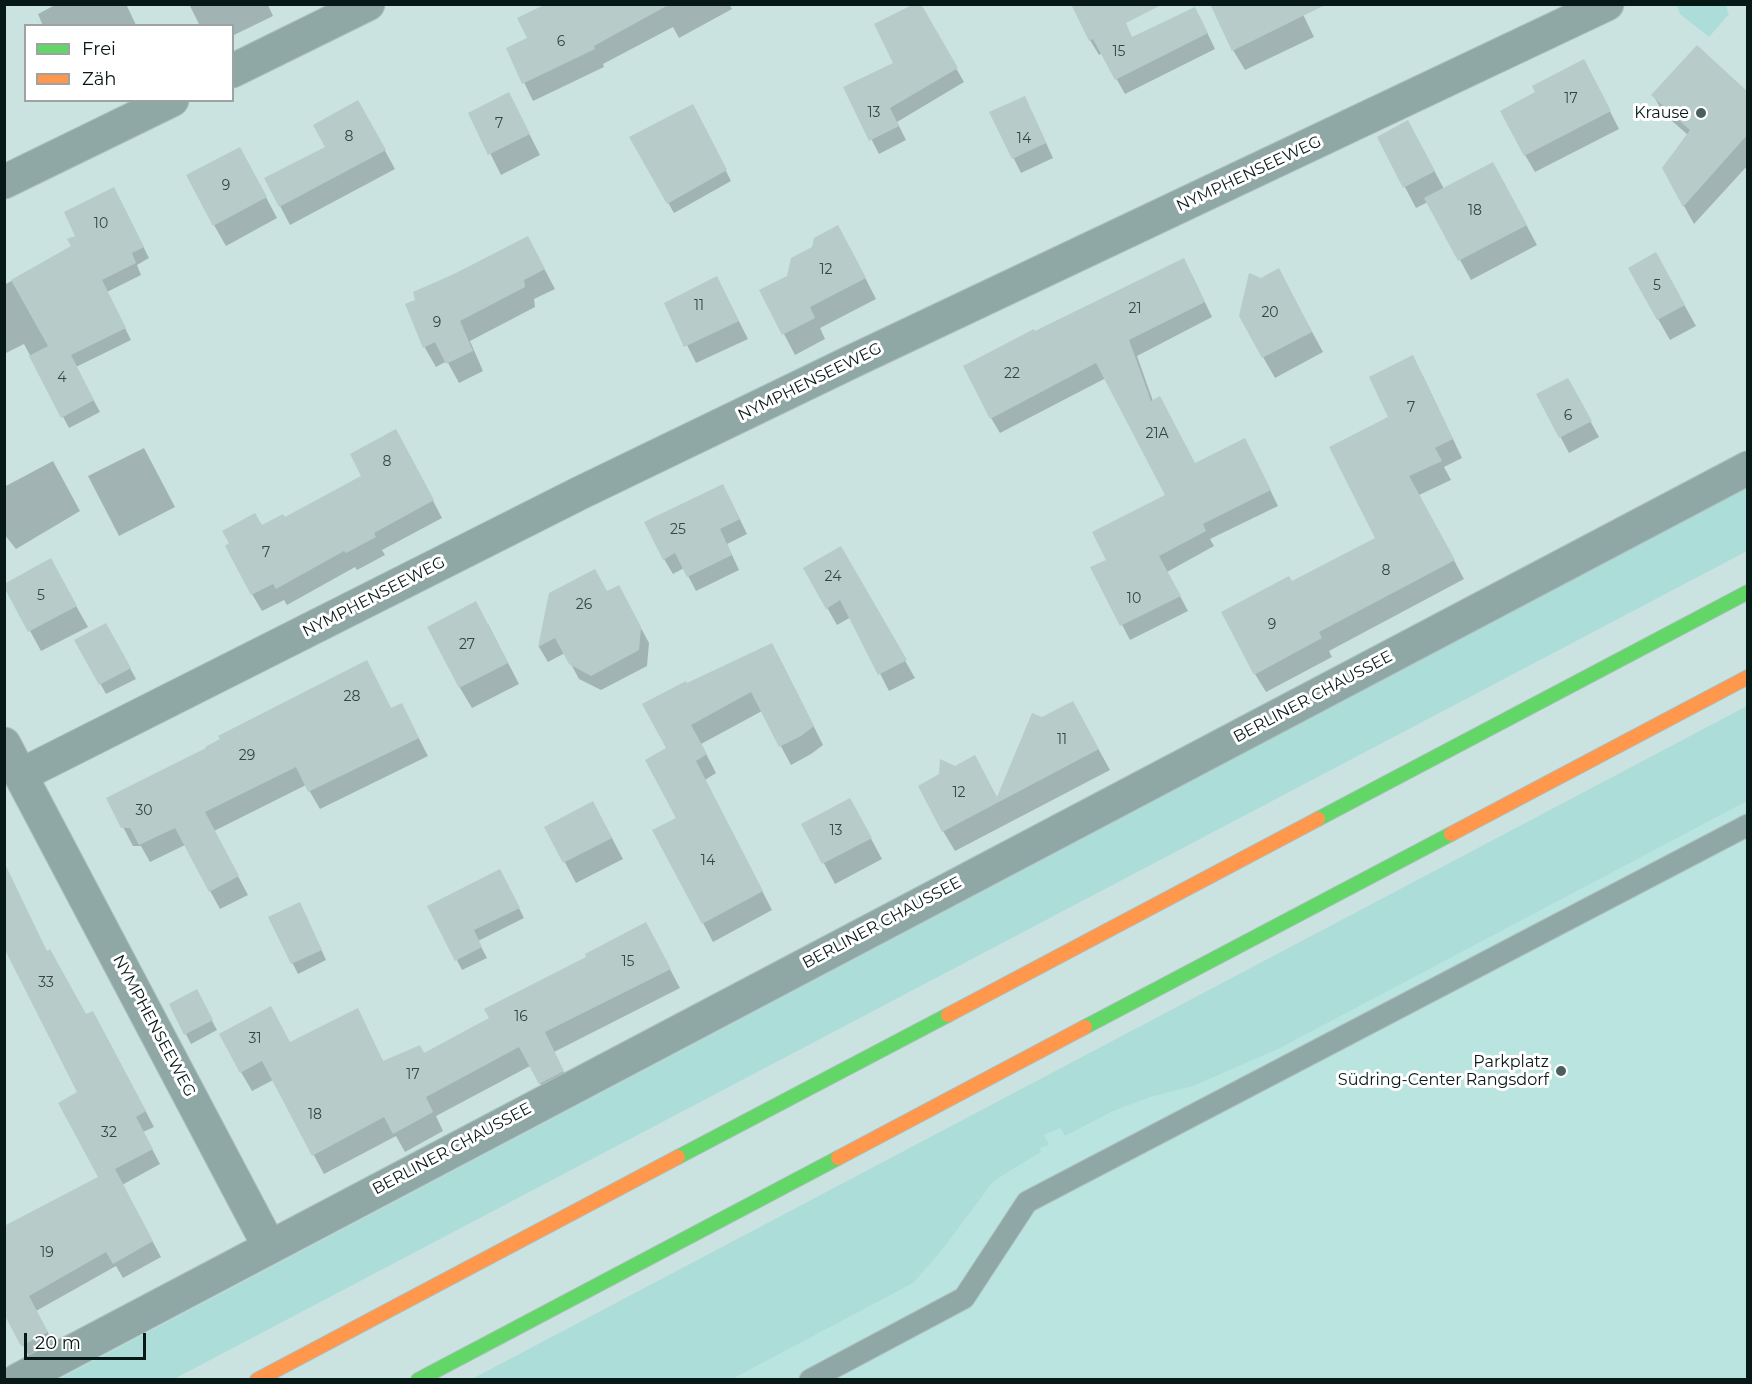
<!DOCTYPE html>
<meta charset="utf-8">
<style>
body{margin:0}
#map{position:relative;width:1752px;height:1384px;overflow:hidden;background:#cae2e0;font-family:Montserrat,sans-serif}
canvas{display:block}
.frame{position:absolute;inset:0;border:6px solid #071917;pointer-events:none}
.legend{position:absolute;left:24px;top:24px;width:210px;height:78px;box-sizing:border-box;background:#fff;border:2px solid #9ca3a2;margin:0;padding:8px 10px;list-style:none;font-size:18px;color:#071917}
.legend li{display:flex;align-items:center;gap:12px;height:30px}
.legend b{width:30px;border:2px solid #9ca3a2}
.scale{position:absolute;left:24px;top:1333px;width:122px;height:27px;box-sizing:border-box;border:3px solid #071917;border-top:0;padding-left:8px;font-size:18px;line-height:21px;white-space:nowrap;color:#071917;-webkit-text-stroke:4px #fff;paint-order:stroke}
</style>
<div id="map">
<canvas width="1752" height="1384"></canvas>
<div class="frame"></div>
<ul class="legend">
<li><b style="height:8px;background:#63d668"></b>Frei</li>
<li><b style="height:8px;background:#ff974d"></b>Zäh</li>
</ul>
<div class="scale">20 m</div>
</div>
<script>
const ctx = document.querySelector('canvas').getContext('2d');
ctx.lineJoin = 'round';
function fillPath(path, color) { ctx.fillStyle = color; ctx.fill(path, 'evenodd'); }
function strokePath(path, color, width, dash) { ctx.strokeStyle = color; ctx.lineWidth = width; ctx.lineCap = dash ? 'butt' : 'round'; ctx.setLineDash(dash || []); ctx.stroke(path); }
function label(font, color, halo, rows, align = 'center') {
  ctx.font = font + ' Montserrat,sans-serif'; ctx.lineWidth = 6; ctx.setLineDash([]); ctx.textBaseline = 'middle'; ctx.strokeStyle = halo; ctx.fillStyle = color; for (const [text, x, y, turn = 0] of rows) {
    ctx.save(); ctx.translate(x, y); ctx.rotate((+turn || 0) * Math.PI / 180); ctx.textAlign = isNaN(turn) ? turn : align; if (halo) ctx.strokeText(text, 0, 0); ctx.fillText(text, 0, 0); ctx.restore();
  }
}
const built = new Path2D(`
 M1747,779V1379L666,1380L976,1155Z`);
const green = new Path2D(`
 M1677,5H1726L1729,17L1727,16L1709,37L1680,14Z
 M1747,488V551L174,1379H59Z
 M1747,706V801L1278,1049L1193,1086L1150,1097L1113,1111L1065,1136L1060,1128L1044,1135L1049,1145L1040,1148L1041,1152L1003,1175L992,1183L941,1251L913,1283L732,1379H472Z`);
const shadow = new Path2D(`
 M57,4H126L136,25L43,26L38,14Z
 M189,4H269L268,5L273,16L232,36V26H200Z
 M549,4H729L732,9L679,38L673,27L603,64L604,67L533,101L508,49L529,39Z
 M919,4L964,82L897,122L906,140L879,154L845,88L896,63Z
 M1298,4L1314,37L1245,70L1233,50Z
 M1124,24L1133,39L1203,24L1215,49L1125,94L1102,53L1099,55L1090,40Z
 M1593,78L1619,129L1535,172L1525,155L1537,93Z
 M509,94L540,155L501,175L470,113Z
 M1748,94V165L1694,224L1663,168L1688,135L1664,114L1653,95Z
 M1032,112L1053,158L1021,173L991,113Z
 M698,115L731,181L674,213L631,138Z
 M368,120L395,169L290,225L266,179L327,147Z
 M1379,138L1419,142L1444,189L1504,183L1537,245L1471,280L1428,202L1416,208Z
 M251,169L277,218L226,246L214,225Z
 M120,200L149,258L137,265L141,275L107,292L131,340L76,367L100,412L69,428L24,344L4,354V285L73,247L77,236Z
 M850,248L876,299L820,328L825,339L795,355L761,290Z
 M538,257L555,289L534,299L535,307L470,341L483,371L459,383L447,361L436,367L425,348L407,305Z
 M1667,274L1696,326L1670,340L1658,319Z
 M1192,275L1212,317L1137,356L1153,401L1195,465L1253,455L1278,506L1210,539L1214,546L1167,572L1188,611L1130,640L1092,568L1108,560L1167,495L1106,378L1000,433L991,418L1035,333Z
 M717,278L748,339L696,363L666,303Z
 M1290,291L1323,352L1275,378L1263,357Z
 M1423,376L1462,458L1444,467L1451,480L1419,495L1464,579L1329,651L1332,657L1266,692L1255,674L1292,583L1377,539L1390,417Z
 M1538,395H1576L1599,437L1569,453Z
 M144,448L175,507L119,536L88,476Z
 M406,449L442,518L382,550L385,555L357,570L355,567L287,605L284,600L262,611L252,594L262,527L284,519L363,477Z
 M53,461L80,511L16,549L4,534V487Z
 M731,501L747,534L727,544L739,570L696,591L684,568L673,574L664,559Z
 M840,548L915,678L889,691L851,617L837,625L805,569Z
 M62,581L88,627L41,651L5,585Z
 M607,593L627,602L649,643L647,666L601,690L579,679L565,653L548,662L539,647L550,594Z
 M488,624L519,684L472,708L460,688Z
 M106,625L136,679L106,694L76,640Z
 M367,662L391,709L411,723L428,756L320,809L306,785L214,831L248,895L220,909L185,845L150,862L141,846H133L123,827L208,749Z
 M782,663L823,745L811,754L791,765L762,711L701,744L716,773L705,780L772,910L713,942L703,923L678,819L668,749L687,685Z
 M1042,719L1084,723L1110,770L955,851L943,831L998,800Z
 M861,820L882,859L835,884L803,824Z
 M604,823L623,859L576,883L546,827Z
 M4,865L47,953L85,1016L101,1027L154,1127L143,1132L160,1164L122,1185L161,1257L123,1278L116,1266L36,1311L56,1347L31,1360L4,1310L100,1178L79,1093Z
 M505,880L524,918L478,941L487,958L462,970L429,907Z
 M305,914L326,960L298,974L270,918Z
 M656,943L680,988L554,1052L573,1091L551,1102L530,1066L436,1116L443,1131L405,1152L396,1136L324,1174L273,1080L252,1091L241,1072L290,1043L357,1010L384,1063L424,1055Z
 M196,991L217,1030L191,1044L171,1005Z`);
const building = new Path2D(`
 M546,4H670L594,46L595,49L522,84L506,48L527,38L517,18Z
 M914,4H921L958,68L890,108L899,126L869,141L843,87L893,63L874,24Z
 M1071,4H1163L1126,23L1132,37L1195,7L1208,33L1115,80L1093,39L1089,41Z
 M1210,4H1327L1232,51Z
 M1697,45L1748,92V134L1683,207L1662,168L1690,130L1651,95Z
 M1584,59L1611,111L1524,156L1500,111L1535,92L1532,86Z
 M509,92L530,134L488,155L468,113Z
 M1025,96L1046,143L1012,159L989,112Z
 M358,100L386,150L279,207L264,178L325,147L313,125Z
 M693,104L727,170L667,204L629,137Z
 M1408,120L1435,171L1403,188L1377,137Z
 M240,147L267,197L213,226L186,175Z
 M1493,162L1527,225L1458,261L1424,198Z
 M114,187L144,247L132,253L136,263L102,280L126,328L71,355L94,400L61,418L29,356L48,346L11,280L71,246L67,239L75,236L64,212Z
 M838,225L866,278L810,307L815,318L782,335L759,290L787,276L791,258L812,247L814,238Z
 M528,236L545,269L524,280L525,287L460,321L473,351L446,364L435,342L423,348L405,304L415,300L413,292L454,274Z
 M1656,252L1685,305L1657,320L1628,268Z
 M1184,258L1205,302L1129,340L1151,401L1160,396L1195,463L1245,438L1271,490L1203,524L1206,531L1159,556L1181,596L1120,626L1090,567L1106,560L1092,532L1165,495L1096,363L990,419L963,366L1034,329L1035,331Z
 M1279,268L1312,332L1262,358L1239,316L1249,273L1261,278Z
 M717,276L739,321L684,347L664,303Z
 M1413,355L1453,439L1435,448L1442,461L1409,476L1455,560L1319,632L1322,638L1254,675L1221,612L1289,576L1292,581L1375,538L1329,447L1388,417L1369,377Z
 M1568,378L1592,421L1559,438L1536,394Z
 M396,429L434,500L374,533L376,537L346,553L344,551L276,589L273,584L251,595L225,546L229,543L222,531L255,513L262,525L283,514L285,517L361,476L350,454Z
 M723,484L740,519L720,529L732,555L687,577L675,553L663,560L644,522Z
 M841,546L907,660L878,675L840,600L826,609L803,568Z
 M51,558L77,606L28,632L4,587V584Z
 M595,569L607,591L619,585L641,627L639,650L591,676L569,664L555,638L538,647L549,593Z
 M476,601L508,663L459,688L427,627Z
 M106,623L131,668L99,685L74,640Z
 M772,643L814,726L801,736L779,747L751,692L691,725L707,754L696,761L763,891L702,924L652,830L676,818L645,760L666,748L642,704L686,681L687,683Z
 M367,660L391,708L402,703L419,738L308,792L296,767L205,812L239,876L209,892L175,828L139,845L130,828H121L106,798L206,748L205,747L220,739L218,736Z
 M1073,701L1099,749L942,832L918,786L939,774L940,759L955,766L975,755L997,797L1032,713L1042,717Z
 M850,798L872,838L822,864L801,824Z
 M593,801L612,838L563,863L544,827Z
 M4,862L47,951L50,949L86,1014L93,1011L146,1111L136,1117L153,1149L115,1169L153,1241L113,1264L106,1252L29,1296L48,1332L21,1346L4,1314V1226L98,1177L58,1103L77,1092L4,948Z
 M500,869L520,908L474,930L482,947L455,961L427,906Z
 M300,902L322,950L291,964L268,917Z
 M646,922L671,969L545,1032L564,1071L539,1084L519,1047L426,1097L433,1112L393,1134L384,1117L312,1156L262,1061L240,1073L219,1034L271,1006L290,1042L358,1008L383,1061L420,1045L424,1053L489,1018L484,1009L586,957L585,954Z
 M197,989L213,1020L184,1035L169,1004Z`);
const lane = new Path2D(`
 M810,1380L964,1298L1027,1202L1748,825`);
const street = new Path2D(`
 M232,71L368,4
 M4,182L172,100
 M4,744L269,1246
 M21,775L580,493L853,361L1607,4
 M18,1380L1748,468`);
const fast = new Path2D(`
 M1318,819L1748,592
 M1085,1027L1451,834
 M678,1157L948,1015
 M418,1380L838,1158`);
const slow = new Path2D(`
 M1451,834L1748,677
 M948,1015L1318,819
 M838,1158L1085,1027
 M257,1380L678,1157`);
const markers = [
 [1701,113,6,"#4b5f5d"],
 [1561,1071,6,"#4b5f5d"]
];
const numberNames = [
 ["6",561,42],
 ["15",1119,52],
 ["17",1571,99],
 ["13",874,113],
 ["7",499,124],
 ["8",349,137],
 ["14",1024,139],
 ["9",226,186],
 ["18",1475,211],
 ["10",101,224],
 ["12",826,270],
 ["5",1657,286],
 ["11",699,306],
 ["21",1135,309],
 ["20",1270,313],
 ["9",437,323],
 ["22",1012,374],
 ["4",62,378],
 ["7",1411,408],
 ["6",1568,416],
 ["21A",1157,434],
 ["8",387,462],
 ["25",678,530],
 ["7",266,553],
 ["8",1386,571],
 ["24",833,577],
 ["5",41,596],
 ["10",1134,599],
 ["26",584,605],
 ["9",1272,625],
 ["27",467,645],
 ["28",352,697],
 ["11",1062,740],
 ["29",247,756],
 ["12",959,793],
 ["30",144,811],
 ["13",836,831],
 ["14",708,861],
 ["15",628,962],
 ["33",46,983],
 ["16",521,1017],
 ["31",255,1039],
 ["17",413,1075],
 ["18",315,1115],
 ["32",109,1133],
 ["19",47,1253]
];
const poiNames = [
 ["Krause",1689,113],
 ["Parkplatz",1549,1062],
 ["Südring-Center Rangsdorf",1549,1080]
];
const streetNames = [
 ["NYMPHENSEEWEG",1249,174,-25],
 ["NYMPHENSEEWEG",810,382,-26],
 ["NYMPHENSEEWEG",374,597,-27],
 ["BERLINER CHAUSSEE",1313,697,-28],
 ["BERLINER CHAUSSEE",882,923,-28],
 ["NYMPHENSEEWEG",154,1026,62],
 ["BERLINER CHAUSSEE",452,1149,-28]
];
fillPath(built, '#bae4e0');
fillPath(green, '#adddd9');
fillPath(shadow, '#0003');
fillPath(building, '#b7cbc9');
strokePath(lane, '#acbfbe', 23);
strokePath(street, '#acbfbe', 35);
strokePath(fast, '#acbfbe', 16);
strokePath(slow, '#acbfbe', 16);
strokePath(lane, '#8fa8a6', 21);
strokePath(street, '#8fa8a6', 33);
strokePath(fast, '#63d668', 14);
strokePath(slow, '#ff974d', 14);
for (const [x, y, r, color] of markers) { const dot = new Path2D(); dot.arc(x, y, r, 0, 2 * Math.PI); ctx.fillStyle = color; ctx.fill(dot); strokePath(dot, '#fff', 2); }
label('14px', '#334644', null, numberNames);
label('16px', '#071917', '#fff', poiNames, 'right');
label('16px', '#071917', '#fff', streetNames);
</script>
